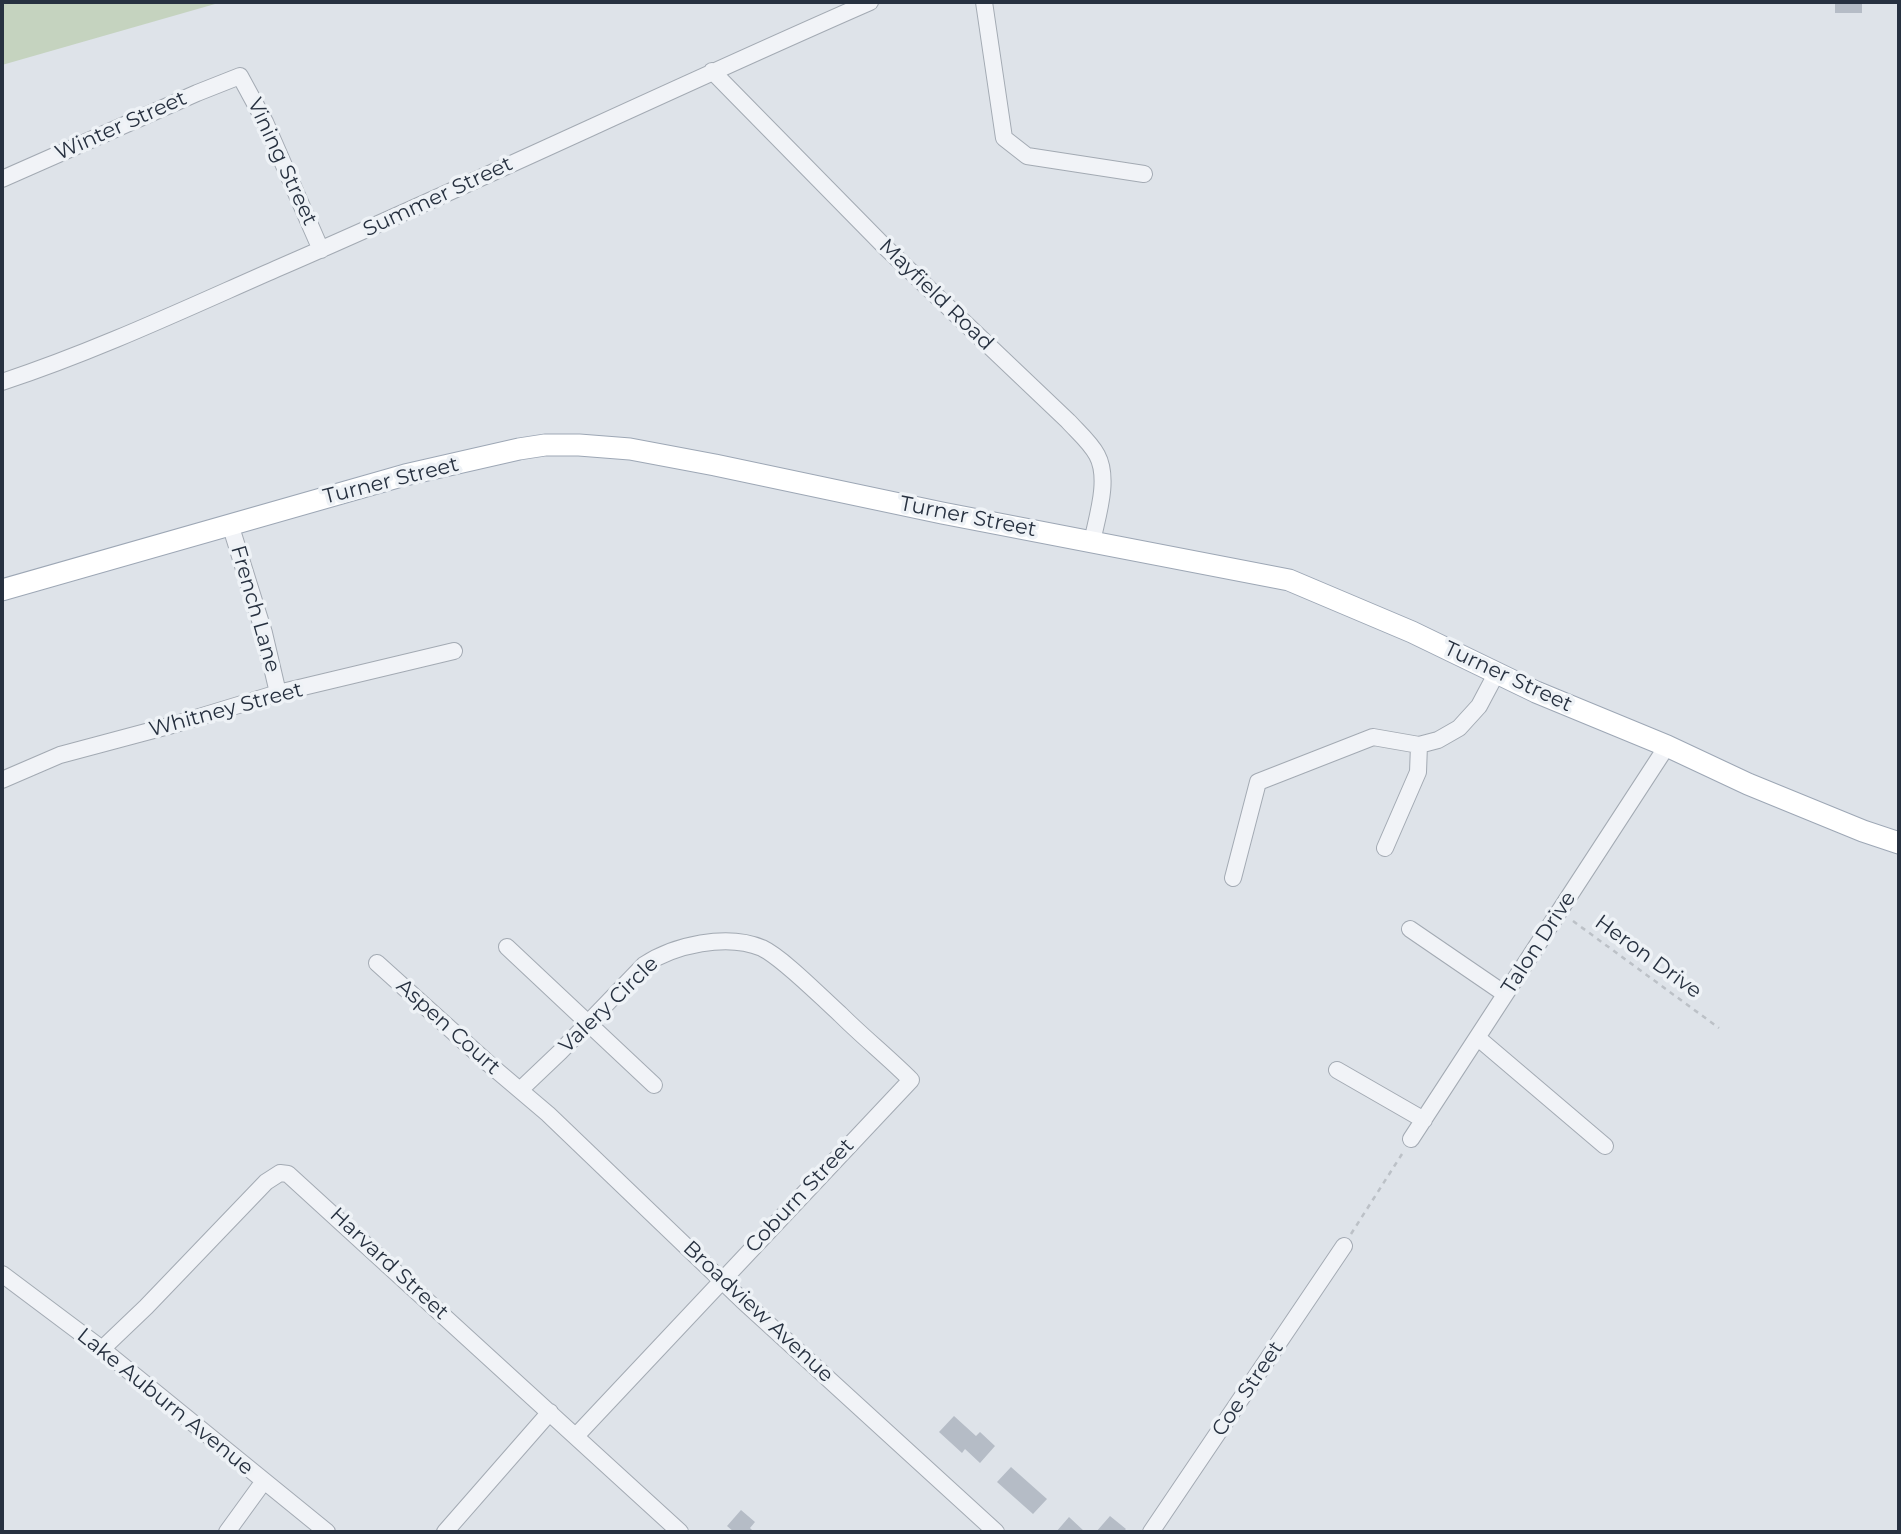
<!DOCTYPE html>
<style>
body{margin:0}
#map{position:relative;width:1901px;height:1534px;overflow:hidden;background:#dee3e9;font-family:Montserrat,sans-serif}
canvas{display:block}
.frame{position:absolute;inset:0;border:4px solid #273140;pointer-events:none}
</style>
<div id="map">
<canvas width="1901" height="1534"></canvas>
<div class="frame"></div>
</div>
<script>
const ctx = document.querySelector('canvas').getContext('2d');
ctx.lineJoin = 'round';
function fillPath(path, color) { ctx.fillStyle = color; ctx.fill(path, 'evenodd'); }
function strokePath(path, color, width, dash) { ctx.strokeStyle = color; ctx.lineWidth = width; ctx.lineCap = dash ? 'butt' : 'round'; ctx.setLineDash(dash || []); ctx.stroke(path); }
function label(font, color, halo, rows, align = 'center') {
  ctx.font = font + ' Montserrat,sans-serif'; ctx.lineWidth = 7; ctx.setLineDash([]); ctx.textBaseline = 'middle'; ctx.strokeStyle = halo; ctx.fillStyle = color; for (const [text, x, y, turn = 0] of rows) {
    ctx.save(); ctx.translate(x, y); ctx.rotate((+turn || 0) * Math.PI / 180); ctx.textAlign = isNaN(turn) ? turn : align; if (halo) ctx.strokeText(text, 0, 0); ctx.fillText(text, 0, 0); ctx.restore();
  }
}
const green = new Path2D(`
 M2,2H222L2,65Z`);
const building = new Path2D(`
 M1835,2H1862V13H1835Z
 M954,1416L976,1436L980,1432L995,1446L980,1463L965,1449L962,1453L939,1432Z
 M1011,1467L1047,1499L1033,1514L997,1482Z
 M741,1510L755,1522L750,1528L754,1532H734L727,1526Z
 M1110,1516L1126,1529L1123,1532H1096Z
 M1069,1517L1085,1532H1056Z`);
const path = new Path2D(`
 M1573,921L1719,1028
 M1351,1234L1402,1154`);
const minor = new Path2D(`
 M984,2L1004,138L1027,156L1144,174
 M712,71L885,247L1068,421C1078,432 1090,442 1097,455C1110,479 1097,517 1092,542
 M2,179L197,93L240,76L265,122L321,250
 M2,382C96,351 185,309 276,269C475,183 671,89 870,2
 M230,524L264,633L278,693
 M2,780L60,755L176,724L278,693L454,651
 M1385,848L1418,772L1419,745
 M1233,878L1258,782L1373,737L1419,745L1438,740L1459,728L1479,706L1496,674
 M1410,929L1505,994
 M507,947L654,1085
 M377,963L489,1064L548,1114L742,1300L996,1532
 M1478,1038L1605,1146
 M1337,1070L1424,1120
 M520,1090L560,1052L644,965C674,945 727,933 762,948C783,958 821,997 840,1014C863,1037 888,1057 911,1080L576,1436
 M1411,1139L1667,746
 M2,1274L102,1349L327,1532
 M102,1349L146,1307L266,1182L280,1173L288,1174L680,1532
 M227,1532L264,1481
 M445,1532L550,1412
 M1151,1532L1344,1246`);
const major = new Path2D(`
 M2,590L405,475L519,449L545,445H579L630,449L715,465L942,513L1289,580L1412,632L1536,692L1667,746L1748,784L1863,831L1899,843`);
const streetNames = [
 ["Winter Street",121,126,-24],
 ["Vining Street",282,162,65],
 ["Summer Street",438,197,-25],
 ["Mayfield Road",936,295,44],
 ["Turner Street",391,481,-14],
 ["Turner Street",968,517,11],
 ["French Lane",255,609,74],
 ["Turner Street",1508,677,25],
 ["Whitney Street",226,710,-15],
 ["Talon Drive",1539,943,-57],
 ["Heron Drive",1648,957,36],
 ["Valery Circle",609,1005,-44],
 ["Aspen Court",448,1027,42],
 ["Coburn Street",800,1196,-47],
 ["Harvard Street",389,1264,43],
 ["Broadview Avenue",758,1312,43],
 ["Coe Street",1248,1389,-56],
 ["Lake Auburn Avenue",165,1402,39]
];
fillPath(green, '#c5d3bf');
fillPath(building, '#b5bcc6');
strokePath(minor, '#a3aab3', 18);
strokePath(major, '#9da7b5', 23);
strokePath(path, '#bcc1c7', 2.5, [5, 5]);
strokePath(minor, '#f1f3f7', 16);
strokePath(major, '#fff', 21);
label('21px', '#273140', '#eef2f6', streetNames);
</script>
